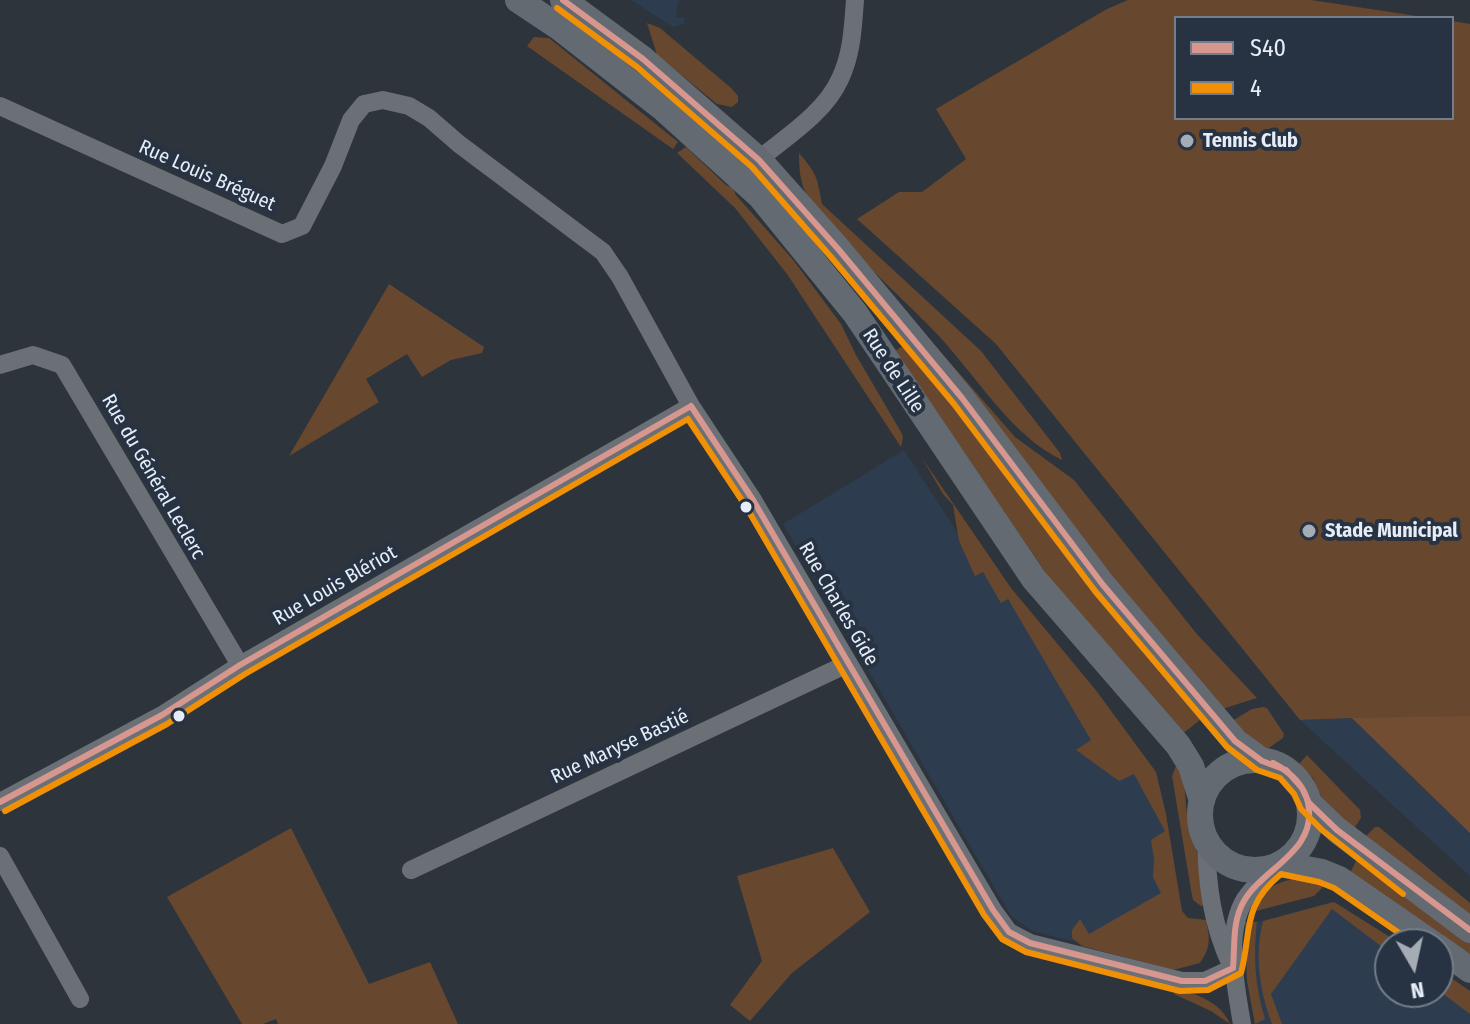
<!DOCTYPE html>
<meta charset="utf-8">
<style>
body{margin:0}
#map{position:relative;width:1470px;height:1024px;overflow:hidden;background:#2d343c;font-family:"Fira Sans Condensed",sans-serif}
canvas{display:block}
.legend{position:absolute;left:1174px;top:16px;width:280px;height:104px;box-sizing:border-box;background:#273342;border:2px solid #737d8b;margin:0;padding:10px 14px;list-style:none;font-size:24px;color:#e6edf8}
.legend li{display:flex;align-items:center;gap:16px;height:40px}
.legend b{width:40px;border:2px solid #737d8b}
.north{position:absolute;left:1374px;top:928px;width:80px;height:80px;box-sizing:border-box;background:#273342;border:2px solid #737d8b;border-radius:50%;rotate:171deg;font-size:22px;font-weight:700;line-height:32px;text-align:center;color:#e6edf8}
.north::after{content:'';display:block;margin:auto;width:28px;height:36px;background:#a5acb6;clip-path:polygon(50% 0,100% 100%,50% 72%,0 100%)}
</style>
<div id="map">
<canvas width="1470" height="1024"></canvas>
<ul class="legend">
<li><b style="height:10px;background:#d7978f"></b>S40</li>
<li><b style="height:10px;background:#f09007"></b>4</li>
</ul>
<div class="north">N</div>
</div>
<script>
const ctx = document.querySelector('canvas').getContext('2d');
ctx.lineJoin = 'round';
function fillPath(path, color) { ctx.fillStyle = color; ctx.fill(path, 'evenodd'); }
function strokePath(path, color, width, dash) { ctx.strokeStyle = color; ctx.lineWidth = width; ctx.lineCap = dash ? 'butt' : 'round'; ctx.setLineDash(dash || []); ctx.stroke(path); }
function label(font, color, halo, rows, align = 'center') {
  ctx.font = font + ' "Fira Sans Condensed",sans-serif'; ctx.lineWidth = 8; ctx.setLineDash([]); ctx.textBaseline = 'middle'; ctx.strokeStyle = halo; ctx.fillStyle = color; for (const [text, x, y, turn = 0] of rows) {
    ctx.save(); ctx.translate(x, y); ctx.rotate((+turn || 0) * Math.PI / 180); ctx.textAlign = isNaN(turn) ? turn : align; if (halo) ctx.strokeText(text, 0, 0); ctx.fillText(text, 0, 0); ctx.restore();
  }
}
const built = new Path2D(`
 M631,0H687L678,1L676,17L685,18L684,24L673,27Z
 M904,450L983,572L1008,599L1153,779L1166,831L1176,967L1032,931L1011,916L783,524Z
 M1352,718L1470,833V876L1300,720Z
 M1331,902L1338,904L1401,944H1390V992H1438V969L1470,991V1024H1255L1247,981L1245,922L1263,921Z`);
const green = new Path2D(`
 M1128,0H1311L1430,18H1176V118H1452V21L1470,24V833L1352,718L1300,720L996,344L857,219L899,192H922L966,159L936,109L1107,9Z
 M647,23L660,28L731,88L738,96V102L732,107L717,104L657,55Z
 M534,37L549,38L678,142L673,149L527,46Z
 M686,147L726,185L733,188L736,195L794,261L841,324L856,355L901,432L903,437L901,447L787,274L735,208L677,153Z
 M799,153C817,174 817,177 822,204L981,351L1060,453L1062,460C1011,436 975,374 937,334C895,290 846,250 810,200C800,186 799,170 799,153Z
 M389,284L484,347L482,353L451,360L422,377L407,354L366,379L379,402L289,456Z
 M911,318L1015,437L1074,480L1196,633L1257,698L1219,710L1167,650Z
 M907,343L1205,716L1181,735L1090,638L895,351Z
 M922,458L1011,588L1095,689L1156,772L1166,814L1182,911L1188,918L1206,920C1210,939 1211,947 1200,963L1173,970L1082,946L1072,938V930L1080,919L1089,934L1161,893L1153,877L1154,859L1151,840L1165,831L1134,774L1119,781L1076,750L1091,740L1008,599L1001,603L983,572L975,576L959,541L953,505L943,494Z
 M1263,707L1267,708L1284,734L1283,738L1266,750L1232,721L1252,709Z
 M1307,755L1360,810L1361,818L1353,830L1321,797L1313,778L1299,764Z
 M1178,761L1184,781L1187,816L1196,846L1204,905L1201,906L1193,900L1191,890L1172,776Z
 M1375,827H1379L1470,903V921L1363,839Z
 M291,828L369,984L430,962L458,1024H278L276,1019L263,1024H242L167,897Z
 M833,848L870,912L792,973L750,1021L730,1005L762,961L737,876Z
 M1359,855L1470,937V961L1349,875Z
 M1295,879L1323,884V887L1314,896L1252,912C1257,894 1276,881 1295,879Z
 M1334,902L1401,944H1390V953L1332,909L1271,994L1282,1024H1272C1260,992 1254,955 1263,921Z
 M1245,922H1257C1253,956 1255,986 1265,1019L1255,1024L1247,981Z
 M1438,969L1470,991V1014L1438,990Z
 M1177,989C1197,994 1222,1003 1230,1024L1211,1011L1174,994Z`);
const forest = new Path2D(`
 M1470,716V833L1352,718Z`);
const street = new Path2D(`
 M0,106L282,234L302,226L333,166L351,120L364,104L383,100L409,106L429,118L459,144L603,252L620,277L691,406L753,500L993,910L1009,932L1030,943L1182,981H1205L1233,968
 M752,165C781,140 824,115 840,79C852,54 853,27 855,0
 M0,365L33,355L62,365L240,665
 M0,802L162,715L240,665L691,406
 M1206,840C1207,884 1212,925 1231,965
 M0,856L80,999
 M411,870L847,664
 M1242,1024C1236,987 1224,934 1245,899C1253,887 1265,877 1275,866`);
const secondary = new Path2D(`
 M518,0L560,28L664,109L760,196L855,313L1034,579L1178,745L1191,766L1202,801
 M563,0L643,59L759,160L839,250L962,398L1103,585L1235,741L1262,761
 M1200 815a55 55 0 1 1 110 0a55 55 0 1 1-110 0Z
 M1309,803L1337,830L1470,930
 M1280,864L1322,872L1339,879L1433,944
 M1438,947L1470,970`);
const bus1 = new Path2D(`
 M563,0L643,59L759,160L839,250L962,398L1103,585L1235,741L1262,761L1286,770L1302,788L1309,803L1337,830L1470,930
 M691,406L753,500L993,910L1009,932L1030,943L1182,981H1205L1233,968
 M0,802L162,715L240,665L691,406
 M1233,968C1235,946 1232,921 1244,901C1264,867 1318,851 1308,803C1304,784 1290,772 1273,763`);
const bus2 = new Path2D(`
 M557,8L637,67L752,167L831,257L954,404L1095,591L1227,747L1257,770L1280,778L1294,794L1301,809L1322,830L1403,894
 M5,811L167,724L245,674L688,419L745,505L984,915L1002,939L1026,952L1180,991L1208,990L1241,973C1252,931 1241,907 1281,874L1319,882L1334,888L1415,944`);
const markers = [
 [1187,141,8,"#a5acb6"],
 [746,507,7,"#e6edf8"],
 [1309,531,8,"#a5acb6"],
 [179,716,7,"#e6edf8"]
];
const poiNames = [
 ["Tennis Club",1203,141],
 ["Stade Municipal",1325,531]
];
const streetNames = [
 ["Rue Louis Bréguet",207,176,24],
 ["Rue de Lille",893,371,57],
 ["Rue du Général Leclerc",153,477,60],
 ["Rue Louis Blériot",335,586,-30],
 ["Rue Charles Gide",838,604,60],
 ["Rue Maryse Bastié",620,747,-25]
];
fillPath(built, '#2d3c4f');
fillPath(green, '#68472f');
fillPath(forest, '#724d32');
strokePath(street, '#6b7077', 18);
strokePath(secondary, '#636a72', 26);
strokePath(bus1, '#d7978f', 6);
strokePath(bus2, '#f09007', 6);
for (const [x, y, r, color] of markers) { const dot = new Path2D(); dot.arc(x, y, r, 0, 2 * Math.PI); ctx.fillStyle = color; ctx.fill(dot); strokePath(dot, '#273342', 3); }
label('bold 20px', '#e6edf8', '#273342', poiNames, 'left');
label('20px', '#e6edf8', '#273342', streetNames);
</script>
